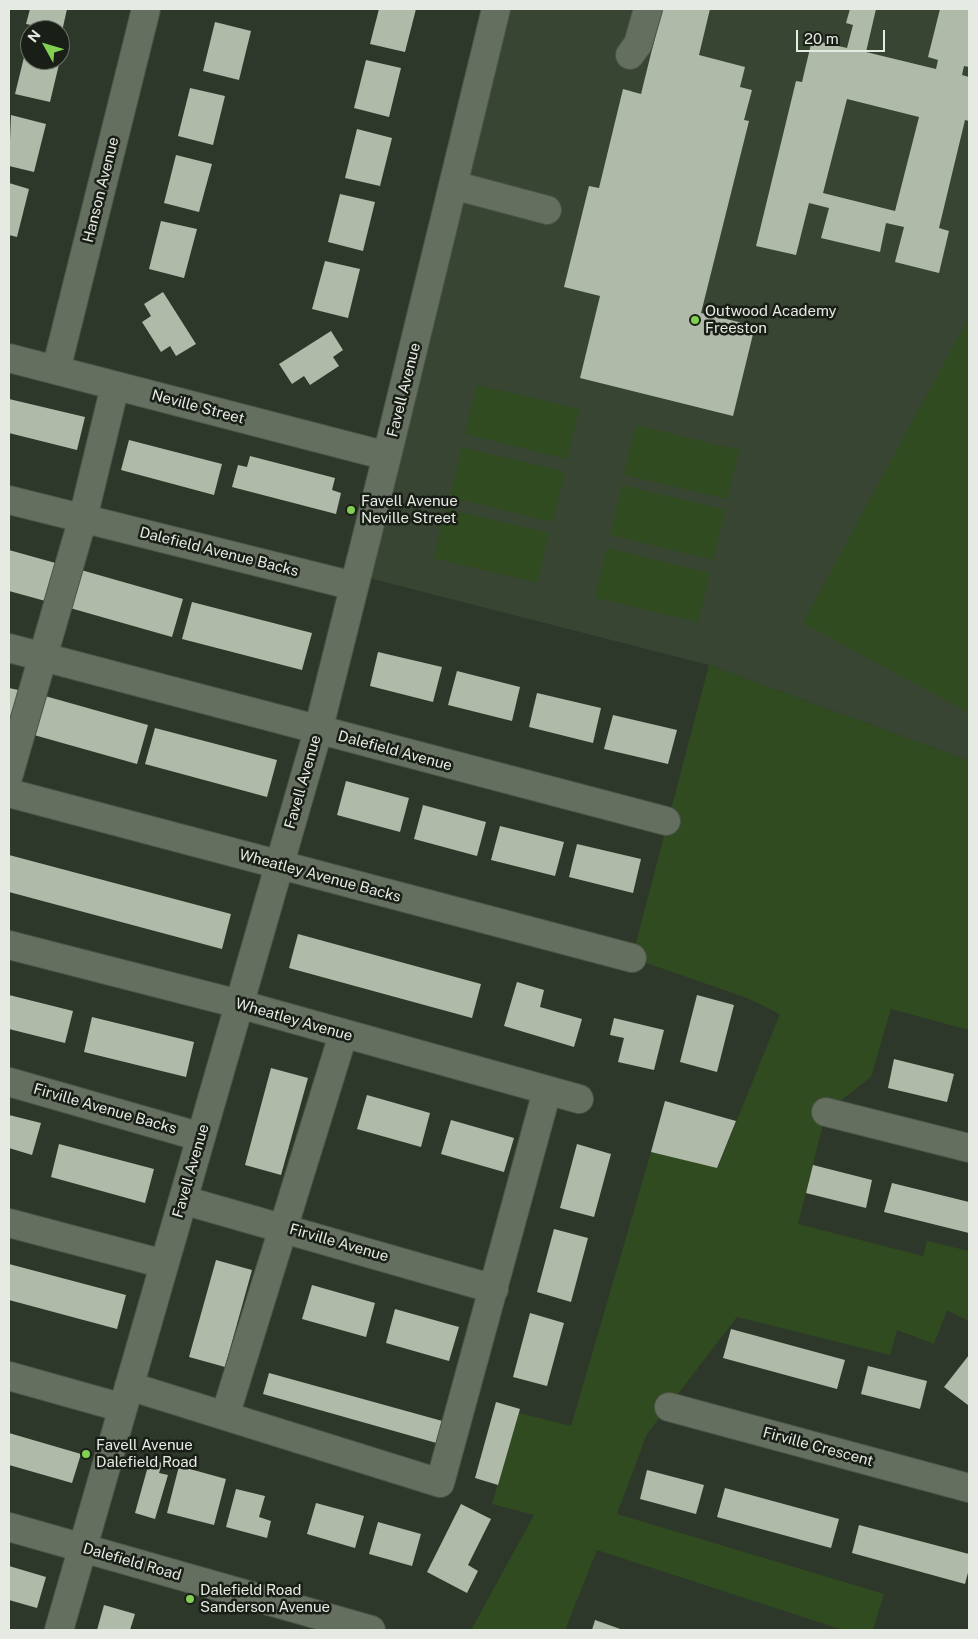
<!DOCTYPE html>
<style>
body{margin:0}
#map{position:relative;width:978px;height:1639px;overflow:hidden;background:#2e382a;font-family:"Public Sans",sans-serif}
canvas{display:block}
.frame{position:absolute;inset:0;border:10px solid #e5ebe2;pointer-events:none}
.north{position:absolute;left:20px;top:20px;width:50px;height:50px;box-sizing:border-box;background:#191e17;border:1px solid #6b7068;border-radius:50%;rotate:309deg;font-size:14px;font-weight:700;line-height:20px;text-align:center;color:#e5ebe2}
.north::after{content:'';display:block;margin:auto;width:18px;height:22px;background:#81d051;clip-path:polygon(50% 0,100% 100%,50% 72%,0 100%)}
.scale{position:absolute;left:796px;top:30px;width:89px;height:22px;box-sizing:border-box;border:2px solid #e5ebe2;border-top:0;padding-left:6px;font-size:15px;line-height:18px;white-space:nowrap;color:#e5ebe2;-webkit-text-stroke:4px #191e17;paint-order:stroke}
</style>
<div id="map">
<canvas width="978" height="1639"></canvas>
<div class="frame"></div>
<div class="north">N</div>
<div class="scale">20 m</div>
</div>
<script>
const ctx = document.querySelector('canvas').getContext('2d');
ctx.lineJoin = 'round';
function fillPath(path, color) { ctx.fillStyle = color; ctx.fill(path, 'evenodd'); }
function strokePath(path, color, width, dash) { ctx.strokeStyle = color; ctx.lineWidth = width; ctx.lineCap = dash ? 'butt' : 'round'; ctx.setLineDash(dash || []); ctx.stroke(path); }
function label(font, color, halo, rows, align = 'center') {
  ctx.font = font + ' "Public Sans",sans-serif'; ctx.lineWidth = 5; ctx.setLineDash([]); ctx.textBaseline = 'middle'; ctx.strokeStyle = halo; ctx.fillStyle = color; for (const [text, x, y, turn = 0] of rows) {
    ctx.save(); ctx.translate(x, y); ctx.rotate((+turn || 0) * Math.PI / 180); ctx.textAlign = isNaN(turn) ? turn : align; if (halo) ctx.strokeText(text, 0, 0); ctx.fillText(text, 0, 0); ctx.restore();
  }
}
const built = new Path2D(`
 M496,9H969V761L709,665L357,575Z`);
const green = new Path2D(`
 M969,317V713L803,623Z
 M477,385L579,409L567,459L465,434Z
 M636,425L739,450L727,499L624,475Z
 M462,447L565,472L552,522L450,497Z
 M622,485L725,510L713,560L610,535Z
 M446,509L549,533L537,583L434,558Z
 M607,548L710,573L698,622L595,598Z
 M709,665L969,761V1030L891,1009L871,1077L826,1112L798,1224L923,1256L927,1241L969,1251V1321L947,1310L934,1344L897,1330L890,1355L737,1317L647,1434L617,1514L884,1594L873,1630H843L597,1550L565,1630H471L534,1515L492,1504L519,1413L571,1426L651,1152L718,1167L780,1014L747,998L632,958Z`);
const building = new Path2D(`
 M30,9H67L61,36L60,30L26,24Z
 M379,9H416L405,52L370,44Z
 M662,9H710L699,55L745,67L740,87L752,90L744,120L749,121L701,313L755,326L733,416L580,378L600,296L564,287L589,186L599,188L623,89L641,94Z
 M850,9H876L866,52L936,69L938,60L928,57L940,9H969V67L964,66L962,75L969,77V121L965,120L939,228L949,231L939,273L895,262L904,227L886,223L880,252L821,238L829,208L809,203L796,255L756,246L796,81L802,82L812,40L847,48L853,25L846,23ZM847,99L919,117L895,211L823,193Z
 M215,22L251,31L239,80L203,71Z
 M27,45L30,46V60H60L50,102L15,94Z
 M366,60L401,68L389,117L354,108Z
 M190,88L225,96L213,145L178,136Z
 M11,115L46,124L34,172L9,166Z
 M357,129L392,138L380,186L345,178Z
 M176,155L212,164L199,212L164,203Z
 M9,183L29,189L17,237L9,235Z
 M340,194L375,202L363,251L328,242Z
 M161,221L197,229L184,278L149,269Z
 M325,261L360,269L348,318L312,309Z
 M163,292L196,344L176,356L170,346L161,352L142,322L151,316L144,304Z
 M331,331L343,350L333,357L339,366L310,385L304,376L292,384L279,364Z
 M9,399L85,417L77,450L9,433Z
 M129,440L222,464L214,495L121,470Z
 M250,456L335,478L332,490L341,493L336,514L232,487L238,465L247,467Z
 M9,550L59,564L49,602L9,591Z
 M81,570L183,599L172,637L70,608Z
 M192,602L312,633L302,670L182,639Z
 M378,652L442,667L433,702L370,686Z
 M457,671L520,687L512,721L448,705Z
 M9,688L23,691L9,727Z
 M537,693L601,708L593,743L529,727Z
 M45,696L148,725L137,764L34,735Z
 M613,715L677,730L668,764L604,749Z
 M155,728L277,760L267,797L145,764Z
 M346,781L409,798L400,832L337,815Z
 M423,805L486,822L477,856L414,839Z
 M500,826L564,842L555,876L491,860Z
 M577,844L641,859L633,893L569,877Z
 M9,855L231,914L222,949L9,892Z
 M298,934L481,984L472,1018L289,968Z
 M517,982L544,990L540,1007L582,1019L574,1047L504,1026Z
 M9,995L73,1011L65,1043L9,1029Z
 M697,995L734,1005L717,1072L680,1062Z
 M92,1017L194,1042L186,1077L84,1052Z
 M614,1018L664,1030L654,1070L618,1062L624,1038L610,1035Z
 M894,1059L954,1074L947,1102L888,1088Z
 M271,1068L308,1078L281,1175L245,1165Z
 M367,1095L430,1113L421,1147L357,1129Z
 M665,1101L736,1121L717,1168L651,1152Z
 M9,1115L41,1123L32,1155L9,1148Z
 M451,1120L514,1138L504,1172L441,1154Z
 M59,1144L154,1169L145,1203L51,1177Z
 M577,1144L611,1154L594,1217L560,1208Z
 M813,1165L872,1180L866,1208L806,1193Z
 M892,1183L969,1202V1233L884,1212Z
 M554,1229L588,1238L571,1302L537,1292Z
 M216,1260L252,1270L225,1367L189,1357Z
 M9,1264L126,1295L117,1329L9,1300Z
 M312,1285L375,1303L366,1337L302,1319Z
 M395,1309L459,1327L449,1361L386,1343Z
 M530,1313L564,1323L547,1386L513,1377Z
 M731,1329L845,1360L837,1389L723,1358Z
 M969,1355V1403L968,1405L944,1387Z
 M868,1366L927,1381L920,1409L861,1394Z
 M269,1373L446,1422L440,1444L263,1394Z
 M496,1402L520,1409L498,1485L475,1478Z
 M9,1433L81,1454L72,1483L9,1465Z
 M150,1459L162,1463L159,1473L168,1475L155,1519L135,1513Z
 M179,1466L226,1479L214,1525L167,1513Z
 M647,1470L704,1485L696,1514L640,1499Z
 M725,1488L839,1519L831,1548L717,1517Z
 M236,1489L265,1496L259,1517L271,1521L267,1538L226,1527Z
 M316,1503L364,1516L355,1548L307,1534Z
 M461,1504L491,1519L468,1565L478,1571L467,1593L427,1572Z
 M378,1522L421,1534L412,1566L369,1554Z
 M859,1525L969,1554V1569L965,1584L852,1553Z
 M9,1566L46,1577L37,1608L9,1600Z
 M104,1605L135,1614L130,1630H97Z
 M595,1620L623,1630H592Z`);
const minor = new Path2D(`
 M630,55L638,44L648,9
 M453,185L547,210
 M9,358L387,456
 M56,370L146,9
 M9,500L354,586
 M9,648L666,821
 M9,774L83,518L115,386
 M9,793L632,958
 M9,945L239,1004L579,1099
 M9,1082L201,1137
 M826,1112L969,1148
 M183,1200L494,1289
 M9,1223L164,1264
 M9,1376L123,1408
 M129,1386L440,1483L547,1091
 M669,1407L969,1488
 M225,1416L343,1035
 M9,1527L371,1630
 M59,1630L318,731L387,456L496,9`);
const markers = [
 [695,320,5,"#81d051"],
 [351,510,5,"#81d051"],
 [86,1454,5,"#81d051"],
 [190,1599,5,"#81d051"]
];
const streetNames = [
 ["Hanson Avenue",101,190,-76],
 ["Favell Avenue",404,390,-76],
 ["Neville Street",198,407,15],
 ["Dalefield Avenue Backs",219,552,14],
 ["Dalefield Avenue",395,751,15],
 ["Favell Avenue",303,782,-74],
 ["Wheatley Avenue Backs",320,876,15],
 ["Wheatley Avenue",294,1020,16],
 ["Firville Avenue Backs",105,1109,16],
 ["Favell Avenue",191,1171,-74],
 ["Firville Avenue",339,1243,16],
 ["Firville Crescent",818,1447,15],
 ["Dalefield Road",132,1562,16]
];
const poiNames = [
 ["Outwood Academy",705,311],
 ["Freeston",705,328],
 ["Favell Avenue",361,501],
 ["Neville Street",361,518],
 ["Favell Avenue",96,1445],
 ["Dalefield Road",96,1462],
 ["Dalefield Road",200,1590],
 ["Sanderson Avenue",200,1607]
];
fillPath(built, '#384532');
fillPath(green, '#2f4b1f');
fillPath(building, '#afbaa9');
strokePath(minor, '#4c5448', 30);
strokePath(minor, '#656f60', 28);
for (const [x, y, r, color] of markers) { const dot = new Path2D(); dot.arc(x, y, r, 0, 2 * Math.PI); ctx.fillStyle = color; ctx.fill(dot); strokePath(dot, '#191e17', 2); }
label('15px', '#e5ebe2', '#191e17', streetNames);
label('15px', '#e5ebe2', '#191e17', poiNames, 'left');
</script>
